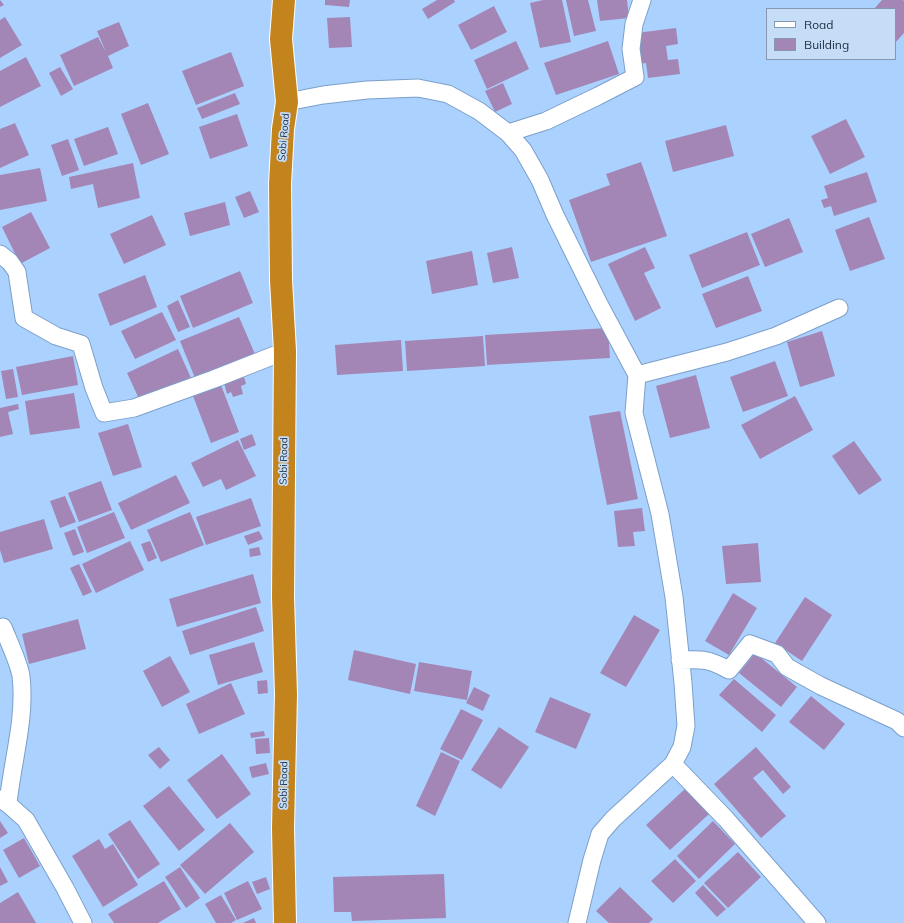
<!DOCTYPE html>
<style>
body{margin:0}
#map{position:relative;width:904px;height:923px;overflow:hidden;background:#abd2fe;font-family:Mulish,sans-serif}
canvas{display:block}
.legend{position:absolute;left:766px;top:8px;width:130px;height:52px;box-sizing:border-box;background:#c6ddf8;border:1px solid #8498b0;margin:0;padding:5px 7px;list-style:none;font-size:12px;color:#223143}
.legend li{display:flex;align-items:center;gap:8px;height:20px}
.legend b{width:20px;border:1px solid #8498b0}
</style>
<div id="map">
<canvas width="904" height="923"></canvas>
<ul class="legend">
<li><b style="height:5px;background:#fff"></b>Road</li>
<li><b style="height:11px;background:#a386b5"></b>Building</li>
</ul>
</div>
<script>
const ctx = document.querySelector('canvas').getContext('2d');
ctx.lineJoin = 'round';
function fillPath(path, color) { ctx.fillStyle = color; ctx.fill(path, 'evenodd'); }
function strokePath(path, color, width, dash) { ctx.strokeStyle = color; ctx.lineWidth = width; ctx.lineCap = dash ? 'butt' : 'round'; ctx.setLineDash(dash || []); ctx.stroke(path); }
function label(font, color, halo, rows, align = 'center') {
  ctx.font = font + ' Mulish,sans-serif'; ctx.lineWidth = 3.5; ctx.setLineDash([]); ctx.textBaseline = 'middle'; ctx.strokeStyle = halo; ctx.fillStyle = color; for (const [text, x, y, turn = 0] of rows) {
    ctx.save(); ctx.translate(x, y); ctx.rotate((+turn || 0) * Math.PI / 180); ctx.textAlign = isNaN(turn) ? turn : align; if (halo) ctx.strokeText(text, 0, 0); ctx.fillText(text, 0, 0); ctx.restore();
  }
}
const building = new Path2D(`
 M0,0L4,5L0,7Z
 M325,0H350L349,7L325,5Z
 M437,0H454L455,2L428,19L422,9Z
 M543,0H562L571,42L540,48L530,3Z
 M566,0H588L596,31L574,36Z
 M597,0H627L629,18L600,21Z
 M882,0H903L904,1V33L895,43V9H874Z
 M494,6L507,32L471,50L458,25Z
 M5,17L22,45L0,58V20Z
 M350,17L352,47L329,48L327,18Z
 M119,22L129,46L108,56L113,68L74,86L60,55L98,37L106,52L97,31Z
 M676,28L678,44L666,46L668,60L678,59L680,74L648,78L646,63L640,64L636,33Z
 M516,41L529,69L487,89L474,60Z
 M608,41L619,74L556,95L544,63Z
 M231,52L244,86L196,105L182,71Z
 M26,57L41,86L0,107V71Z
 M60,67L73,89L61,96L49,73Z
 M503,83L512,104L495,112L485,91Z
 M235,93L240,104L202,119L197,108Z
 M148,103L169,154L141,165L121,114Z
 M237,114L248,146L210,159L199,127Z
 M846,119L865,157L830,174L811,136Z
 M15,123L29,155L0,168V129Z
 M726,125L734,156L673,172L665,141Z
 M108,127L118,154L84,166L74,139Z
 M68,139L79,170L62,176L51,145Z
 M641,162L667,236L591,262L569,200L610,185L606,174Z
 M133,163L140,198L98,208L93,184L71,189L69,177Z
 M40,168L47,201L0,210V175Z
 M867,172L877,202L834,216L831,206L824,208L821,200L828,198L824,186Z
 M250,191L259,212L244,218L235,197Z
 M225,202L230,225L190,236L184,213Z
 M31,212L50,248L20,264L2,227Z
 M152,215L166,245L124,264L110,234Z
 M869,217L885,259L850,271L835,230Z
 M789,218L803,252L765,267L751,234Z
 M747,232L760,265L702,288L689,255Z
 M512,247L519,278L493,283L487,253Z
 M645,247L655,268L644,273L661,308L635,321L608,264Z
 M472,251L478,285L432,294L426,261Z
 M240,271L253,303L193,328L180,296Z
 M145,275L157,307L110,326L98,294Z
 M748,276L762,311L716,328L702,294Z
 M178,300L190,327L178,332L167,306Z
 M162,312L176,340L135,359L121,331Z
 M239,317L255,354L195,378L180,341Z
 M608,328L610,358L487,365L485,335Z
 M822,331L835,376L800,387L787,342Z
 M483,336L485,366L407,371L405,341Z
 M401,340L403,371L337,375L335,345Z
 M178,349L191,378L140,401L127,373Z
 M73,356L78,385L22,395L16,367Z
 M775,361L788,396L743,412L730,377Z
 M13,369L18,397L6,399L1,371Z
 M696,375L710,428L670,438L656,386Z
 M244,377L246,384L241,386L243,394L233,397L231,392L227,394L224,383Z
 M221,385L239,432L211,443L193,396Z
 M74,393L80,428L30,435L25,401Z
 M795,396L813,430L760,459L741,425Z
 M18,404L19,409L8,412L13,434L0,437V408Z
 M620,411L638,499L607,505L589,416Z
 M128,424L142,467L113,476L98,433Z
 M252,434L256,445L244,450L240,439Z
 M238,440L256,476L226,490L221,479L203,487L191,463Z
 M854,441L882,480L859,495L832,456Z
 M176,475L190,503L131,530L118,503Z
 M101,481L112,510L79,522L68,493Z
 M65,496L76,522L60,528L50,501Z
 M251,498L261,526L206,545L196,517Z
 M642,508L645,531L633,532L635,546L618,547L614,511Z
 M114,512L125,538L87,553L77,527Z
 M190,512L204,545L161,562L147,530Z
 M44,519L53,549L4,563L0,550V532Z
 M75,529L84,552L73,556L64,533Z
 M259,531L263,539L248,545L244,536Z
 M130,541L144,570L96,593L82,564Z
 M150,541L157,558L148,562L141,544Z
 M758,543L761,582L726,584L722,546Z
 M259,547L261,555L250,557L249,549Z
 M79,564L92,592L83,596L70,568Z
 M253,574L261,603L177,627L169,599Z
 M733,593L757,608L729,655L705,641Z
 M805,597L832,615L802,661L775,643Z
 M256,607L264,631L190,655L182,631Z
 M634,615L660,630L626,687L600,673Z
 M78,619L86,649L29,664L22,634Z
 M254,642L263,672L218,685L209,655Z
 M354,650L416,664L410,694L348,680Z
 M755,653L797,687L781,707L739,673Z
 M170,656L190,692L162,707L143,671Z
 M419,662L472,671L467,700L414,691Z
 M734,679L776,715L762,732L719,695Z
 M267,680L268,693L258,694L257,681Z
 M231,683L245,714L199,734L186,704Z
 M474,687L490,695L483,711L466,703Z
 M811,696L845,724L824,750L789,722Z
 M550,697L591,714L576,749L535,732Z
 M461,709L483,720L462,760L440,749Z
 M499,727L529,747L501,789L471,770Z
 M264,731L265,736L251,738L250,733Z
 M269,738L270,753L256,754L255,739Z
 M159,747L170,760L160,769L148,755Z
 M756,747L791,787L783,794L763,770L753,778L786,816L761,838L714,784Z
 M441,752L460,761L435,816L416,806Z
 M222,754L251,794L217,819L187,780Z
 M266,763L269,774L252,778L249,767Z
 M169,786L205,830L179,851L143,806Z
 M686,788L709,814L670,850L646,825Z
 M130,820L160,864L138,879L108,834Z
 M0,821L8,833L0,838Z
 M713,821L735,844L699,879L677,856Z
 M230,823L254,852L205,894L180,865Z
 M24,838L40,866L19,878L3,850Z
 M99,839L105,849L113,844L138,885L103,907L72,856Z
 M738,852L761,877L728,908L704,883Z
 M675,859L696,881L673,903L651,881Z
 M0,867L8,882L0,886Z
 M180,867L200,898L186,908L165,877Z
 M444,874L446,918L352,921L351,912H334L333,877Z
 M266,877L270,889L257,894L252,882Z
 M164,881L181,909L158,923H114L108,914Z
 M248,881L262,909L237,920L224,893Z
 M703,885L726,909L717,917L695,893Z
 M620,887L653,919L649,923H609L596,911Z
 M18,892L36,923H0V903Z
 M221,895L236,920L231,923H216L205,904Z
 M254,918L256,923H243Z`);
const street = new Path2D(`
 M287,102L323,95L367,90L418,88L448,94L479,111L508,133L523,150L540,180L555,215L599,304L637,375L634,413L660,514L674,597L683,683L686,726L682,747L673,764L726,819L817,923
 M508,133L546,121L598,96L635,77L631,49L634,24L642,0
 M0,254L10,262L17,272L24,318L56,336L81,344L94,388L104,413L134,408L214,379L285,351
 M637,375L727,352L776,336L839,308
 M3,627C8,640 19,663 21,676C26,719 12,762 8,804
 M680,660C703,659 708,659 729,670L750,644L777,654L787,667L821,686L897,721L904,728
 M0,799L8,804L26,820L65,888L83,923
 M577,923L592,860L600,834L613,819L673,764`);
const highway = new Path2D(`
 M284,0L281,39L287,102L283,129L280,184L281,280L285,351L283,597L286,694L283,828L285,923`);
const streetNames = [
 ["Sobi Road",284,137,-85],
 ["Sobi Road",284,461,-89],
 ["Sobi Road",284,785,-89]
];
fillPath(building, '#a386b5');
strokePath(street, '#7b9fca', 19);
strokePath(highway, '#fff', 24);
strokePath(street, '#fff', 17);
strokePath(highway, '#c4841d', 22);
label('10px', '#223143', '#c6ddf8', streetNames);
</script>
